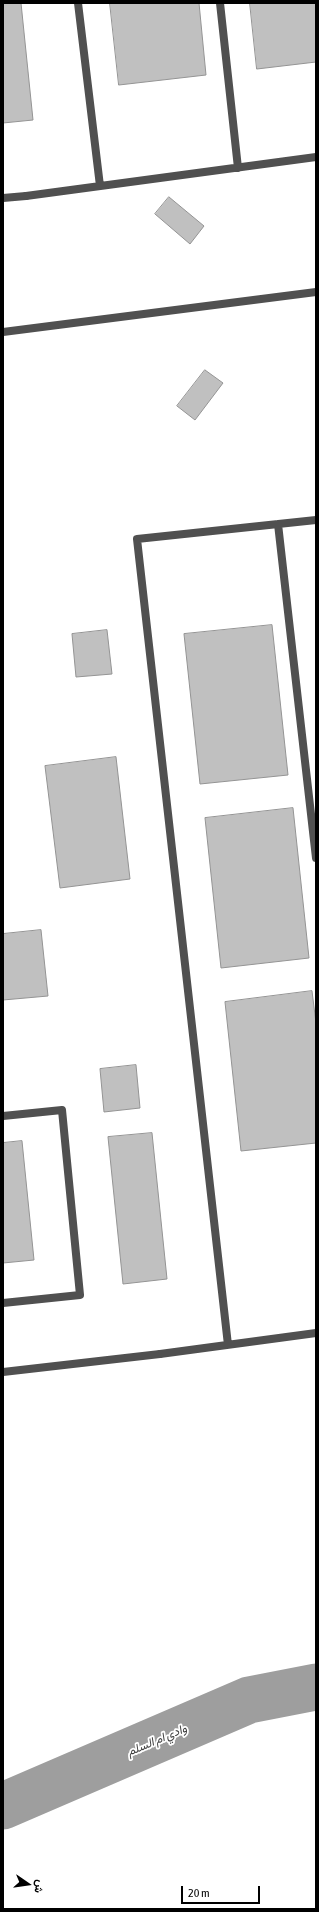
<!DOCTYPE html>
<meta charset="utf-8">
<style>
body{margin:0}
#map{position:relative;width:319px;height:1912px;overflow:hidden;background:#fff;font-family:"Asap Condensed",Vazirmatn,sans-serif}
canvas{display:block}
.frame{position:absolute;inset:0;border:4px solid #000;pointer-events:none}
.north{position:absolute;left:8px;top:1864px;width:40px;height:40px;-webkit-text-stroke:3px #fff;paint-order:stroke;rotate:103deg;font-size:11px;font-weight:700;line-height:16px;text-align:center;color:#000}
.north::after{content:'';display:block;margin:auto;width:14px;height:18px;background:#000;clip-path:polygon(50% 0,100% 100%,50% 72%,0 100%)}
.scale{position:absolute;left:181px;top:1886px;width:79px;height:18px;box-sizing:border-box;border:2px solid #000;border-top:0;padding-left:5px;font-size:12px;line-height:14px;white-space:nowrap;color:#000;-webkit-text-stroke:3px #fff;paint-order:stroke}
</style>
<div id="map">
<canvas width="319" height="1912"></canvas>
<div class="frame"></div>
<div class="north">ش</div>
<div class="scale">20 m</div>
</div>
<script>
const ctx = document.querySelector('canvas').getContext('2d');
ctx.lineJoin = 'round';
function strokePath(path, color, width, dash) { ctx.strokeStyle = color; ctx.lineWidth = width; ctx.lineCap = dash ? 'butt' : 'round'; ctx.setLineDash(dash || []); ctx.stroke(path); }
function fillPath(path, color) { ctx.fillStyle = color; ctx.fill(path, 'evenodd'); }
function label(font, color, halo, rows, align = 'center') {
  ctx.font = font + ' "Asap Condensed",Vazirmatn,sans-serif'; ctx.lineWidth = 3.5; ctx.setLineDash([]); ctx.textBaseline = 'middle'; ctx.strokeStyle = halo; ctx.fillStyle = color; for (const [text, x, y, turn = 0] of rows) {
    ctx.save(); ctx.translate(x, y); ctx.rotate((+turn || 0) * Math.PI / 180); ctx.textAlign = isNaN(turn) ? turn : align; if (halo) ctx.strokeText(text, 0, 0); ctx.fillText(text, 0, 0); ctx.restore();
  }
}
const river = new Path2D(`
 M3,1806L249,1700L316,1687`);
const building = new Path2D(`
 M3,3H21L33,120L3,123Z
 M110,3H199L206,75L119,85Z
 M250,3H316V62L257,69Z
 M169,197L204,226L190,244L155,214Z
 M205,370L223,383L195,420L177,406Z
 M272,625L288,775L200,784L184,634Z
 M107,630L112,674L76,677L72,634Z
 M116,757L130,879L60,888L45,766Z
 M293,808L309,958L221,968L205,818Z
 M41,930L48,996L3,1000V934Z
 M312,991L316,1023V1143L241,1151L225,1002Z
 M136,1065L140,1108L104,1112L100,1069Z
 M152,1133L167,1279L123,1284L108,1137Z
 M22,1141L34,1260L3,1263V1143Z`);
const service = new Path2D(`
 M78,3L100,186
 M220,3L238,168
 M26,196L316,157
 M278,524L316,858
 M3,1116L62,1110L80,1295L3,1303
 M228,1345L137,539L316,520
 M160,1354L316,1333`);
const minor = new Path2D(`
 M3,198L26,196
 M3,332L316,292
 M3,1372L160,1354`);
const waterNames = [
 ["وادي ام السلم",157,1740,-23]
];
strokePath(river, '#9e9e9e', 47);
fillPath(building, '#c0c0c0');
strokePath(building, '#949494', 1);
strokePath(service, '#505050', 8);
strokePath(minor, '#505050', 8);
label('italic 12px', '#3f3f3f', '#fff', waterNames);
</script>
